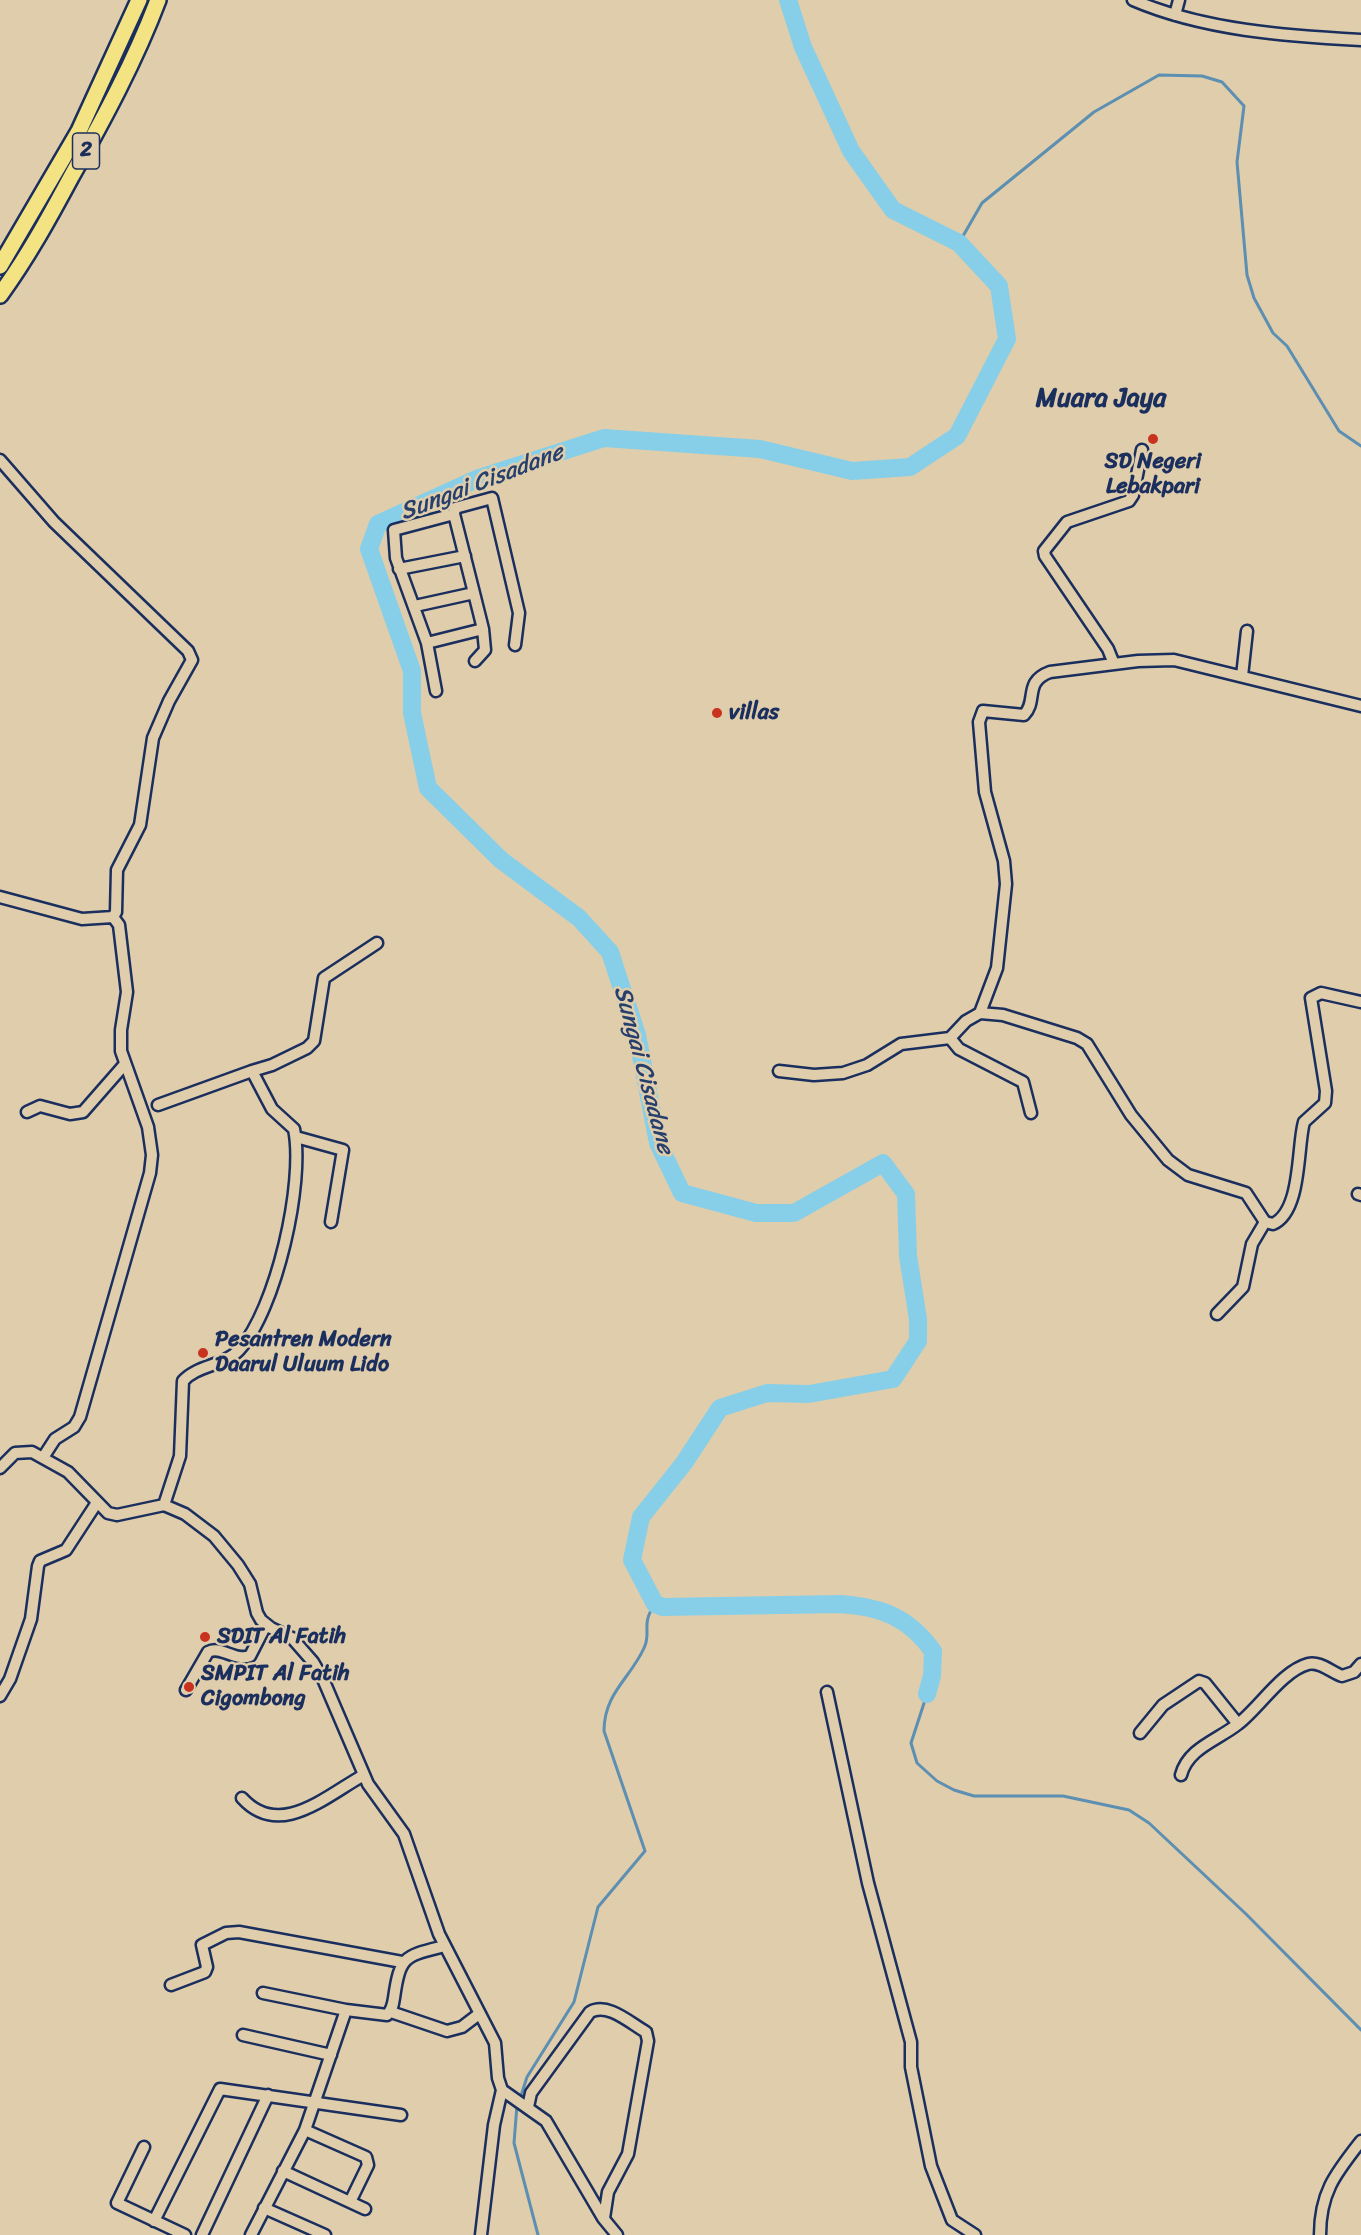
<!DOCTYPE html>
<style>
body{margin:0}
canvas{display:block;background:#dfcdab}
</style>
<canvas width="1361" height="2235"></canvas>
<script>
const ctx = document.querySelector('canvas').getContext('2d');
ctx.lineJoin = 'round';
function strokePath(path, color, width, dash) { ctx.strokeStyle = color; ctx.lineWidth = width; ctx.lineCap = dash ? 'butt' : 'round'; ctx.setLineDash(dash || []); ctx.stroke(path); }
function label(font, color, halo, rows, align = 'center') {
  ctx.font = font + ' Sriracha,sans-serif'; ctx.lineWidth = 5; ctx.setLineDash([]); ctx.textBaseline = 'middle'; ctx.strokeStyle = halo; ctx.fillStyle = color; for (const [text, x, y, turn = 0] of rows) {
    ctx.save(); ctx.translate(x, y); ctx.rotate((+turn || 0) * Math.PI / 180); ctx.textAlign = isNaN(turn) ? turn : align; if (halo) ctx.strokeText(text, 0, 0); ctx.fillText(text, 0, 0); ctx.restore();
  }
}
const stream = new Path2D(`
 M959,243L982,203L1094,112L1159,75L1202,76L1222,82L1244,106L1237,162L1247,275L1254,298L1273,333L1287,346L1339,431L1361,446
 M927,1694L911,1743L917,1763L937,1781L954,1790L974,1796H1063L1129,1810L1149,1823L1246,1914L1361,2030
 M520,2099L527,2077L574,2002L598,1907L645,1851L604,1731C604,1693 630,1679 644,1648C652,1632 640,1625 655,1604
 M517,2105L514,2143L538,2235`);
const river = new Path2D(`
 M788,0L803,47L851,151L893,210L959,243L999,286L1007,339L957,436L910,467L852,471L760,449L604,438L479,478L378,524L369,549L412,671V713L428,788L501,860L579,918L610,952L637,1035L658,1143L682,1193L756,1213H794L883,1163L906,1194L908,1256L918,1319V1341L893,1379L809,1394L767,1393L720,1408L684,1463L641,1517L632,1560L655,1604L663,1607L840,1604C882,1607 908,1617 933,1651L932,1676L927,1694`);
const minor = new Path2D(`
 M1133,0C1203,30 1285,36 1361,40
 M1175,15L1179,0
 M0,460L54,522L188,651L192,660L169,701L153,738L140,825L117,870L116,912L113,917L82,919L0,897
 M454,514L474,593
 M399,569L465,556
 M415,606L474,593L483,629
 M427,643L483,629L485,650L475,661
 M1114,664L1108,649L1045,556L1044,551L1067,522L1129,501L1133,495L1142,450
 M1242,676L1247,631
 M436,691L427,643L396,558L394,530L454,514L455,508L492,498L519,613L515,645
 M980,1013L997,968L1006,884L1004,861L985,792L979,722L983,711L1024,715C1038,701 1023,682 1050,672L1138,661L1174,660L1361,706
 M950,1038L959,1049L1023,1082L1031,1113
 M779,1071L814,1075L843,1073L867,1065L901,1044L950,1038L966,1021L980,1013L1003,1015L1077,1038L1087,1044L1131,1115L1168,1160L1188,1175L1246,1193L1265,1222L1273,1224C1302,1211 1297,1146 1304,1122L1325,1103L1326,1091L1311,998L1321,993L1361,1002
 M158,1105L252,1071
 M27,1112L40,1106L70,1114L83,1112L125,1064
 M296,1137L343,1150L331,1222
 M1358,1194L1361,1195
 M1217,1314L1243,1287L1252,1244L1265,1222
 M44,1456L55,1439L74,1427L80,1417L150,1173L152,1155L148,1127L121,1051V1030L127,992L119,925L113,917
 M0,1468L15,1453L32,1452L68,1472L108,1513L117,1515L164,1505L185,1514L214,1536L238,1565L250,1584L257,1613L261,1620L271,1628L292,1638L313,1662L323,1679L368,1784L404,1834L439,1934L495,2043L498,2078L502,2090L546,2121L603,2218L617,2235
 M164,1505L180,1456L183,1381C197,1365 224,1366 239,1350C276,1310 305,1182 294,1129L272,1109L252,1071L272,1065L307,1048L314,1041L324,978L377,943
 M186,1690L208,1652C221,1645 235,1662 250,1656L266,1625
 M827,1692L868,1883L911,2042V2067L931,2166L952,2220L975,2235
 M0,1696L10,1679L31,1619L38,1566L40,1561L66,1550L96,1504
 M1140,1733L1163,1705L1199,1681L1205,1683L1238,1724
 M1181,1775C1188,1748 1218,1740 1238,1724C1259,1708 1282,1671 1308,1664C1320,1661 1331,1672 1342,1676L1354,1672L1361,1664
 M242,1798C280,1840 327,1795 364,1775
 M171,1985L205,1972L207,1967L202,1945L226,1933L239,1932L402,1962
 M263,1993L346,2010
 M391,2012L447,2031L462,2027L479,2014
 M243,2035L331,2055
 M528,2107L531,2093L590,2012C608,2002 630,2023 646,2032L648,2041L628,2154L608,2192L604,2218
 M305,2130L366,2157L368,2165L350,2202
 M144,2147L117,2203L185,2235
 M283,2171L365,2209
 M264,2208L325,2235
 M154,2221L220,2089L401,2115
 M202,2235L268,2095
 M251,2235L305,2130L346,2010L387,2015C392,2010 393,2005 394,1998C400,1955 405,1956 445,1946
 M481,2235L494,2125L502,2090
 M1320,2235C1320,2192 1336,2173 1361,2141`);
const highway = new Path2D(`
 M0,266L79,131L139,0
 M0,295C27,258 49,218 71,177C103,120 135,61 158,0`);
const markers = [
 [1153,439,6,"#c8321e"],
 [717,713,6,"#c8321e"],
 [203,1353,6,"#c8321e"],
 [205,1637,6,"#c8321e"],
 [189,1687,6,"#c8321e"]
];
const shields = [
 [86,151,27]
];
const shieldNames = [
 ["2",86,151]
];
const poiNames = [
 ["SD Negeri",1153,462,"center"],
 ["Lebakpari",1153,487,"center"],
 ["villas",729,713],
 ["Pesantren Modern",215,1340],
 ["Daarul Uluum Lido",215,1365],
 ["SDIT Al Fatih",217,1637],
 ["SMPIT Al Fatih",201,1674],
 ["Cigombong",201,1699]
];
const waterNames = [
 ["Sungai Cisadane",482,483,-21],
 ["Sungai Cisadane",643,1070,75]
];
const quarterNames = [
 ["Muara Jaya",1101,399]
];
strokePath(stream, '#5c8fb1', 3);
strokePath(river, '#87cfe8', 18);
strokePath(minor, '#1b2f5e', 15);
strokePath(highway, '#1b2f5e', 20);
strokePath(minor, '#dfcdab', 10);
strokePath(highway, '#f4e382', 15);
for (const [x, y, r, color] of markers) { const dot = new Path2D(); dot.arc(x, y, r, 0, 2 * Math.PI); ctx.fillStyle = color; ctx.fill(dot); strokePath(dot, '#dfcdab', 2); }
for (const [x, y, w] of shields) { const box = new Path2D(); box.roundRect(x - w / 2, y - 18, w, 36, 4.5); ctx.fillStyle = '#dfcdab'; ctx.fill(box); strokePath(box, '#1b2f5e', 1.5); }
label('bold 21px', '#1b2f5e', null, shieldNames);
label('bold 22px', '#1b2f5e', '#dfcdab', poiNames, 'left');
label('italic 24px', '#263f6c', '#dfcdab', waterNames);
label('bold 26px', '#1b2f5e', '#dfcdab', quarterNames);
</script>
